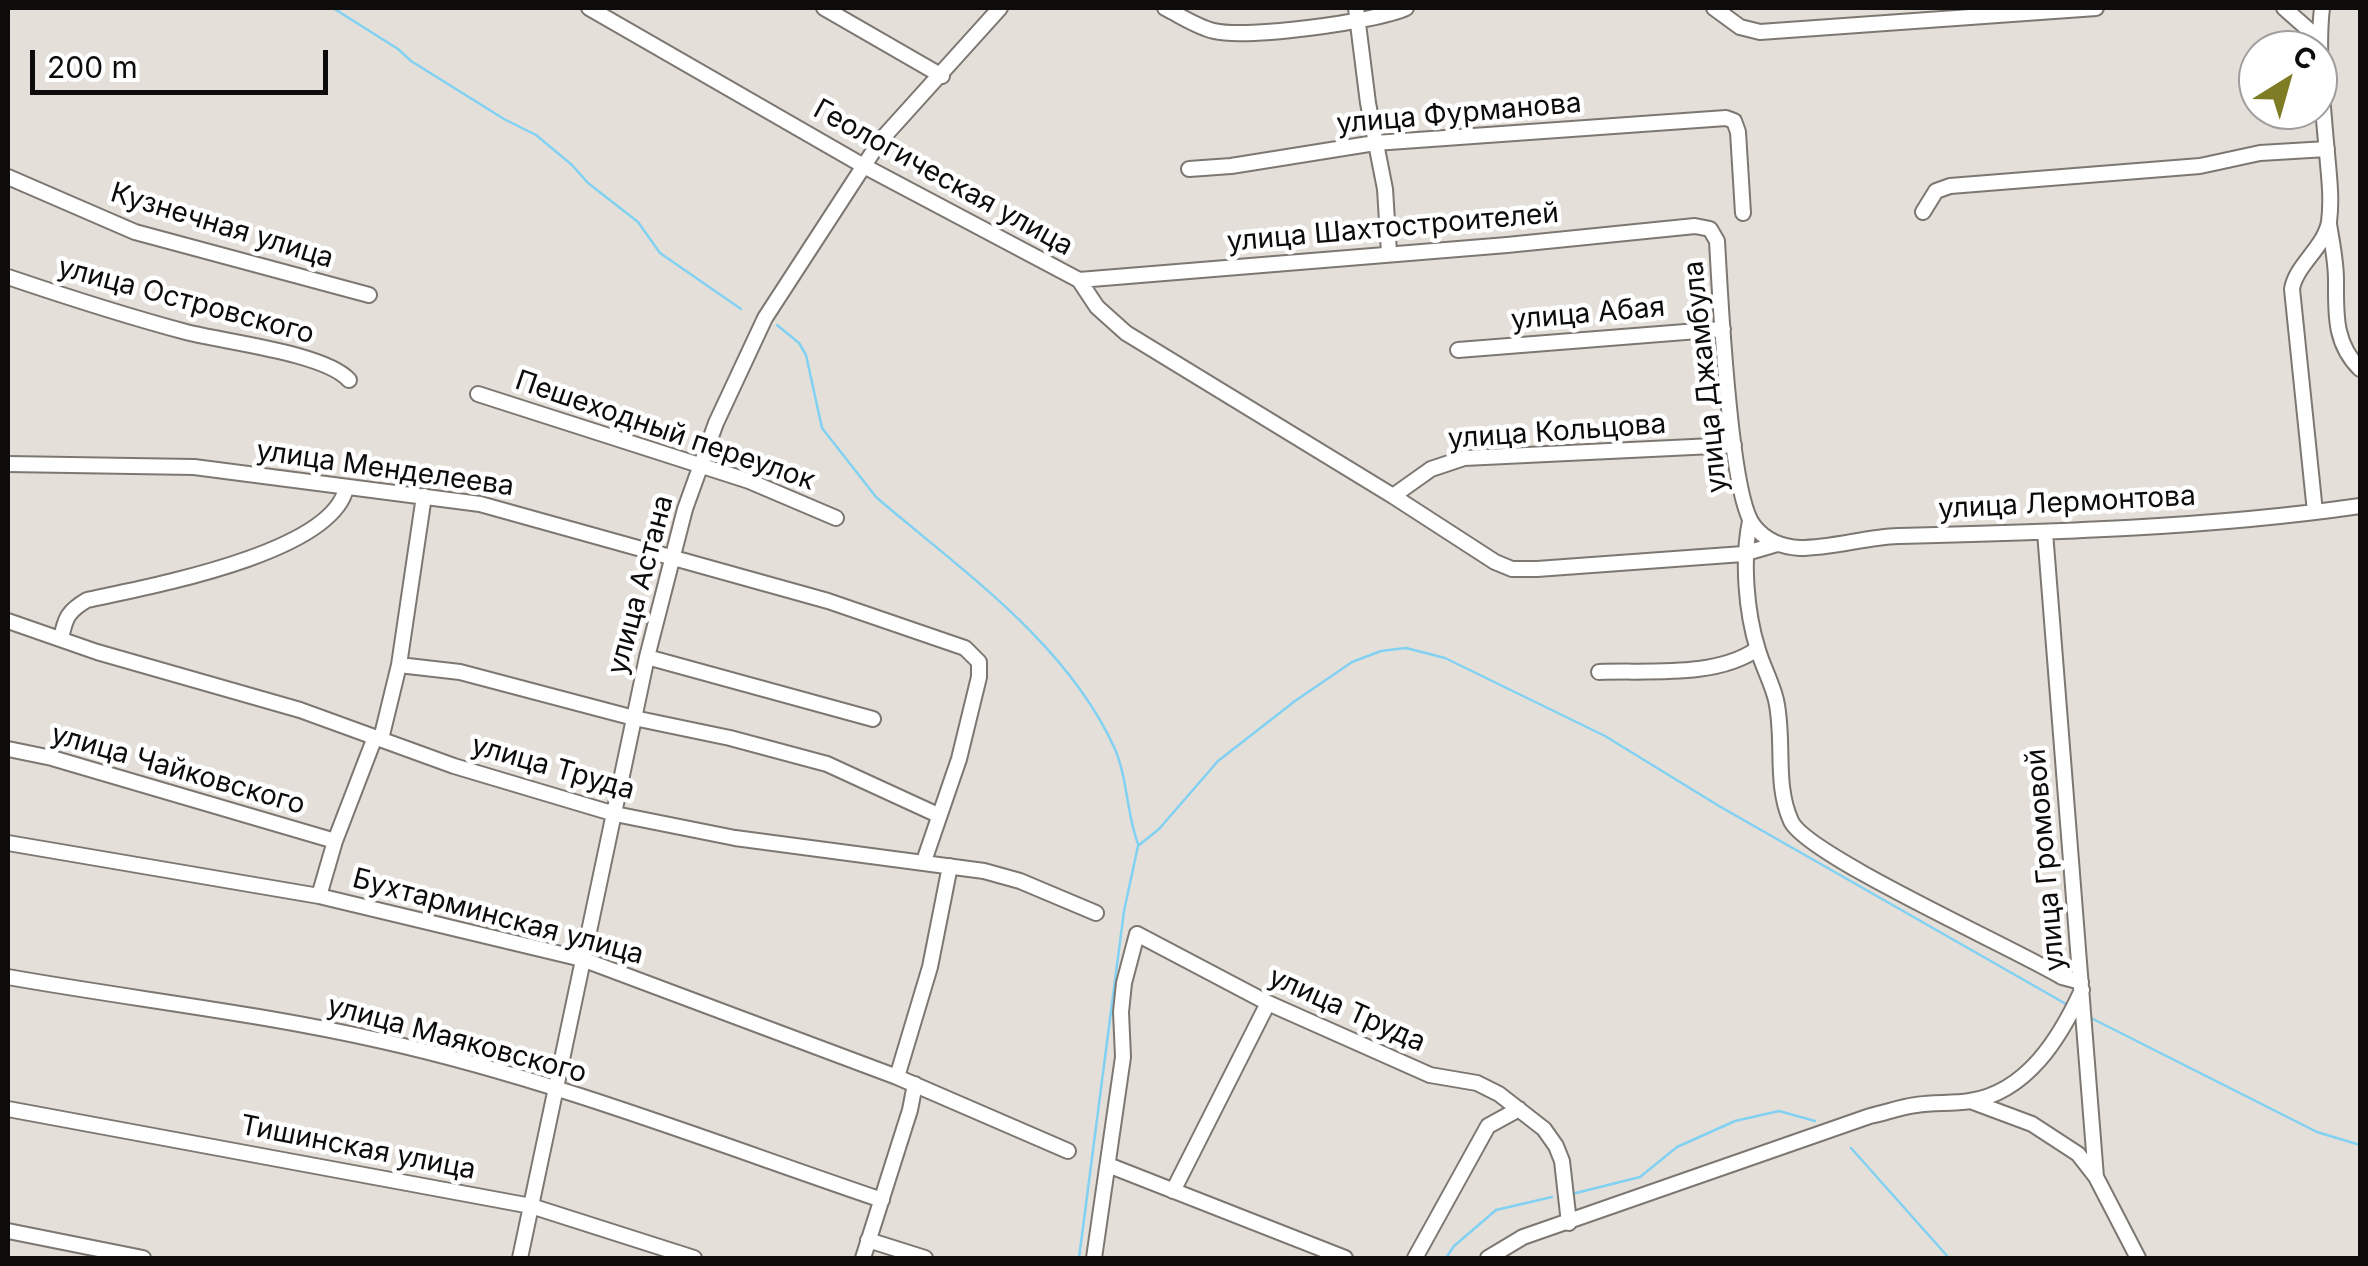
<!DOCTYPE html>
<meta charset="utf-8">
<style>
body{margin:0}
#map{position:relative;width:2368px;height:1266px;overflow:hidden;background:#e5dfd9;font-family:Inter,sans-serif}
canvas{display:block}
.frame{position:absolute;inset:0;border:10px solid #0e0c0a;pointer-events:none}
.north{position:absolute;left:2238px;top:30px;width:100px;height:100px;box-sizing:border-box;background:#fff;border:2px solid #9f9e9d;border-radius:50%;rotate:37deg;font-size:28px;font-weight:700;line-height:40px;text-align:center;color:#0e0c0a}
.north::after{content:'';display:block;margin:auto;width:35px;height:45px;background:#7e7c24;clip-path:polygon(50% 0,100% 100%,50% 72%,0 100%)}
.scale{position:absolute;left:30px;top:50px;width:298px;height:45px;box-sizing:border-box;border:5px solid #0e0c0a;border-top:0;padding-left:12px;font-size:30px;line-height:35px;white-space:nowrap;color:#0e0c0a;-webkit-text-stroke:8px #fff;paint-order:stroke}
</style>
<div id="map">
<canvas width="2368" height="1266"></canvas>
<div class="frame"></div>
<div class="north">С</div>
<div class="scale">200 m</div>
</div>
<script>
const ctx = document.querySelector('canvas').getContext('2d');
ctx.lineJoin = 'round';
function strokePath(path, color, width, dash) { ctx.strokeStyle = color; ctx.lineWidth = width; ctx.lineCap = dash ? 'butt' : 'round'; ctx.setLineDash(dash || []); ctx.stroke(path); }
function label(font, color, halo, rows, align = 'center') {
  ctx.font = font + ' Inter,sans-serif'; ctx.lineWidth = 9; ctx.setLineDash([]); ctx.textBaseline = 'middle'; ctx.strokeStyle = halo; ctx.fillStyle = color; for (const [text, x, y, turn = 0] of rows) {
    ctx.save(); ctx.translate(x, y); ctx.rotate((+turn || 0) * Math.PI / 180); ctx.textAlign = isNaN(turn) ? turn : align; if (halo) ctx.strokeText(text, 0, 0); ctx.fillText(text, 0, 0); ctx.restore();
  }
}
const stream = new Path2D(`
 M333,8L398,49L411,61L504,119L536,135L572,165L588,183L638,222L660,253L741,309
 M777,325L799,343L806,355L822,428L876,497C961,570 1066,642 1114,747C1128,778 1126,812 1138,844
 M2091,1018L2317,1132L2360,1145
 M1851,1148L1949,1258
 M1572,1194L1640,1177L1677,1147L1735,1121L1779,1111L1815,1121
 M1079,1258L1124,911L1138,846L1159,829L1218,761L1295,701L1352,662L1381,651L1406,648L1445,658L1605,736L1719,806L2066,1004
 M1446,1258L1454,1246L1496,1210L1552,1197`);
const minor = new Path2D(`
 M589,8L862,165L1079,280L1097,307L1126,333L1393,496L1495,562L1512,569H1537L1743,554L1777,544
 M824,8L942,76
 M1165,8C1181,16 1197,27 1214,31C1246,39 1375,22 1406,8
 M1356,8L1368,103L1385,189L1389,253
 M1714,8L1740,27L1760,32L2096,8
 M2284,8L2318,38
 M1189,169L1231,166L1375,143L1726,118L1734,121L1738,132L1743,213
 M8,177L135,232L369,295
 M1923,212L1936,191L1950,186L2200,166L2260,153L2327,149
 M2329,224C2332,243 2336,261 2336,280C2336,314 2334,343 2360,369
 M8,277C67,297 126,316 186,332C224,342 325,353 349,380
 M1079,280L1507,245L1695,226L1710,229L1717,241C1720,291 1729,496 1754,526C1765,540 1782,547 1800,548C1833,548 1866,537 1898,536C2052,532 2208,528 2360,506
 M1458,350L1723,329
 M478,394L749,481L836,518
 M8,464L194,467L480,504L828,601L965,648L979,662V677L959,759L924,861
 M1393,496L1431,469L1464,458L1734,445
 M2315,512L2292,289C2296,265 2324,248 2329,222C2332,199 2329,176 2327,153C2323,109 2317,50 2322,8
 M1750,521C1742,560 1746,612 1758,650C1763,667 1772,683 1776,700C1785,740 1774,784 1791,821C1806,855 2016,949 2062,977L2081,982
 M2045,532L2096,1177
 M8,621L97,652L300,710L454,766L615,814L735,838L984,871L1020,881L1096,913
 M61,639C65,618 68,611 87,600C146,587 332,554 346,488
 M647,657L873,719
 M399,665L460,672L634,718L730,738L827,764L938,815
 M1599,672C1648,670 1716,678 1757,649
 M381,739L399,665L424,496
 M8,749L52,758L335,841
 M8,843L319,896L582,959L897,1077L1068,1151
 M319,896L335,841L375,737
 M8,977C132,999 259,1013 382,1041C552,1079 717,1144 882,1200
 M897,1077L930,967L950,866
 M1973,1102L2032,1124L2078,1154L2096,1177L2138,1258
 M8,1109L531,1206L694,1258
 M1108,1165L1345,1258
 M1173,1191L1268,1003
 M8,1231L143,1258
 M868,1240L925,1258
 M520,1258L647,657L685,509L716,423L765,318L880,141L1000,8
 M863,1258L910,1110L915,1084
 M1094,1258L1123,1057L1121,1012L1124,983L1137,934L1268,1003L1430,1075L1477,1083L1499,1094L1544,1129L1556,1146L1562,1161L1569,1223
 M1415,1258L1488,1126L1519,1109
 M1488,1258L1523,1237L1870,1116C1885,1113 1900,1107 1916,1105C1934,1102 1952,1104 1970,1101C2027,1092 2060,1038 2082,990`);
const streetNames = [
 ["улица Фурманова",1459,114,-5],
 ["Геологическая улица",943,178,29],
 ["Кузнечная улица",222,226,17],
 ["улица Шахтостроителей",1393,228,-5],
 ["улица Островского",186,301,15],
 ["улица Абая",1588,314,-5],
 ["улица Джамбула",1706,377,-96],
 ["Пешеходный переулок",665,431,19],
 ["улица Кольцова",1557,432,-4],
 ["улица Менделеева",385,469,8],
 ["улица Лермонтова",2067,503,-3],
 ["улица Астана",641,585,-75],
 ["улица Труда",553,768,16],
 ["улица Чайковского",178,770,16],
 ["улица Громовой",2046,860,-95],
 ["Бухтарминская улица",498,917,15],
 ["улица Труда",1347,1010,24],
 ["улица Маяковского",457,1040,15],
 ["Тишинская улица",358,1148,11]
];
strokePath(stream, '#81d1f2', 2.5);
strokePath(minor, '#7d7772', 18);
strokePath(minor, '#fff', 14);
label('28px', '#0e0c0a', '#fff', streetNames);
</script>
